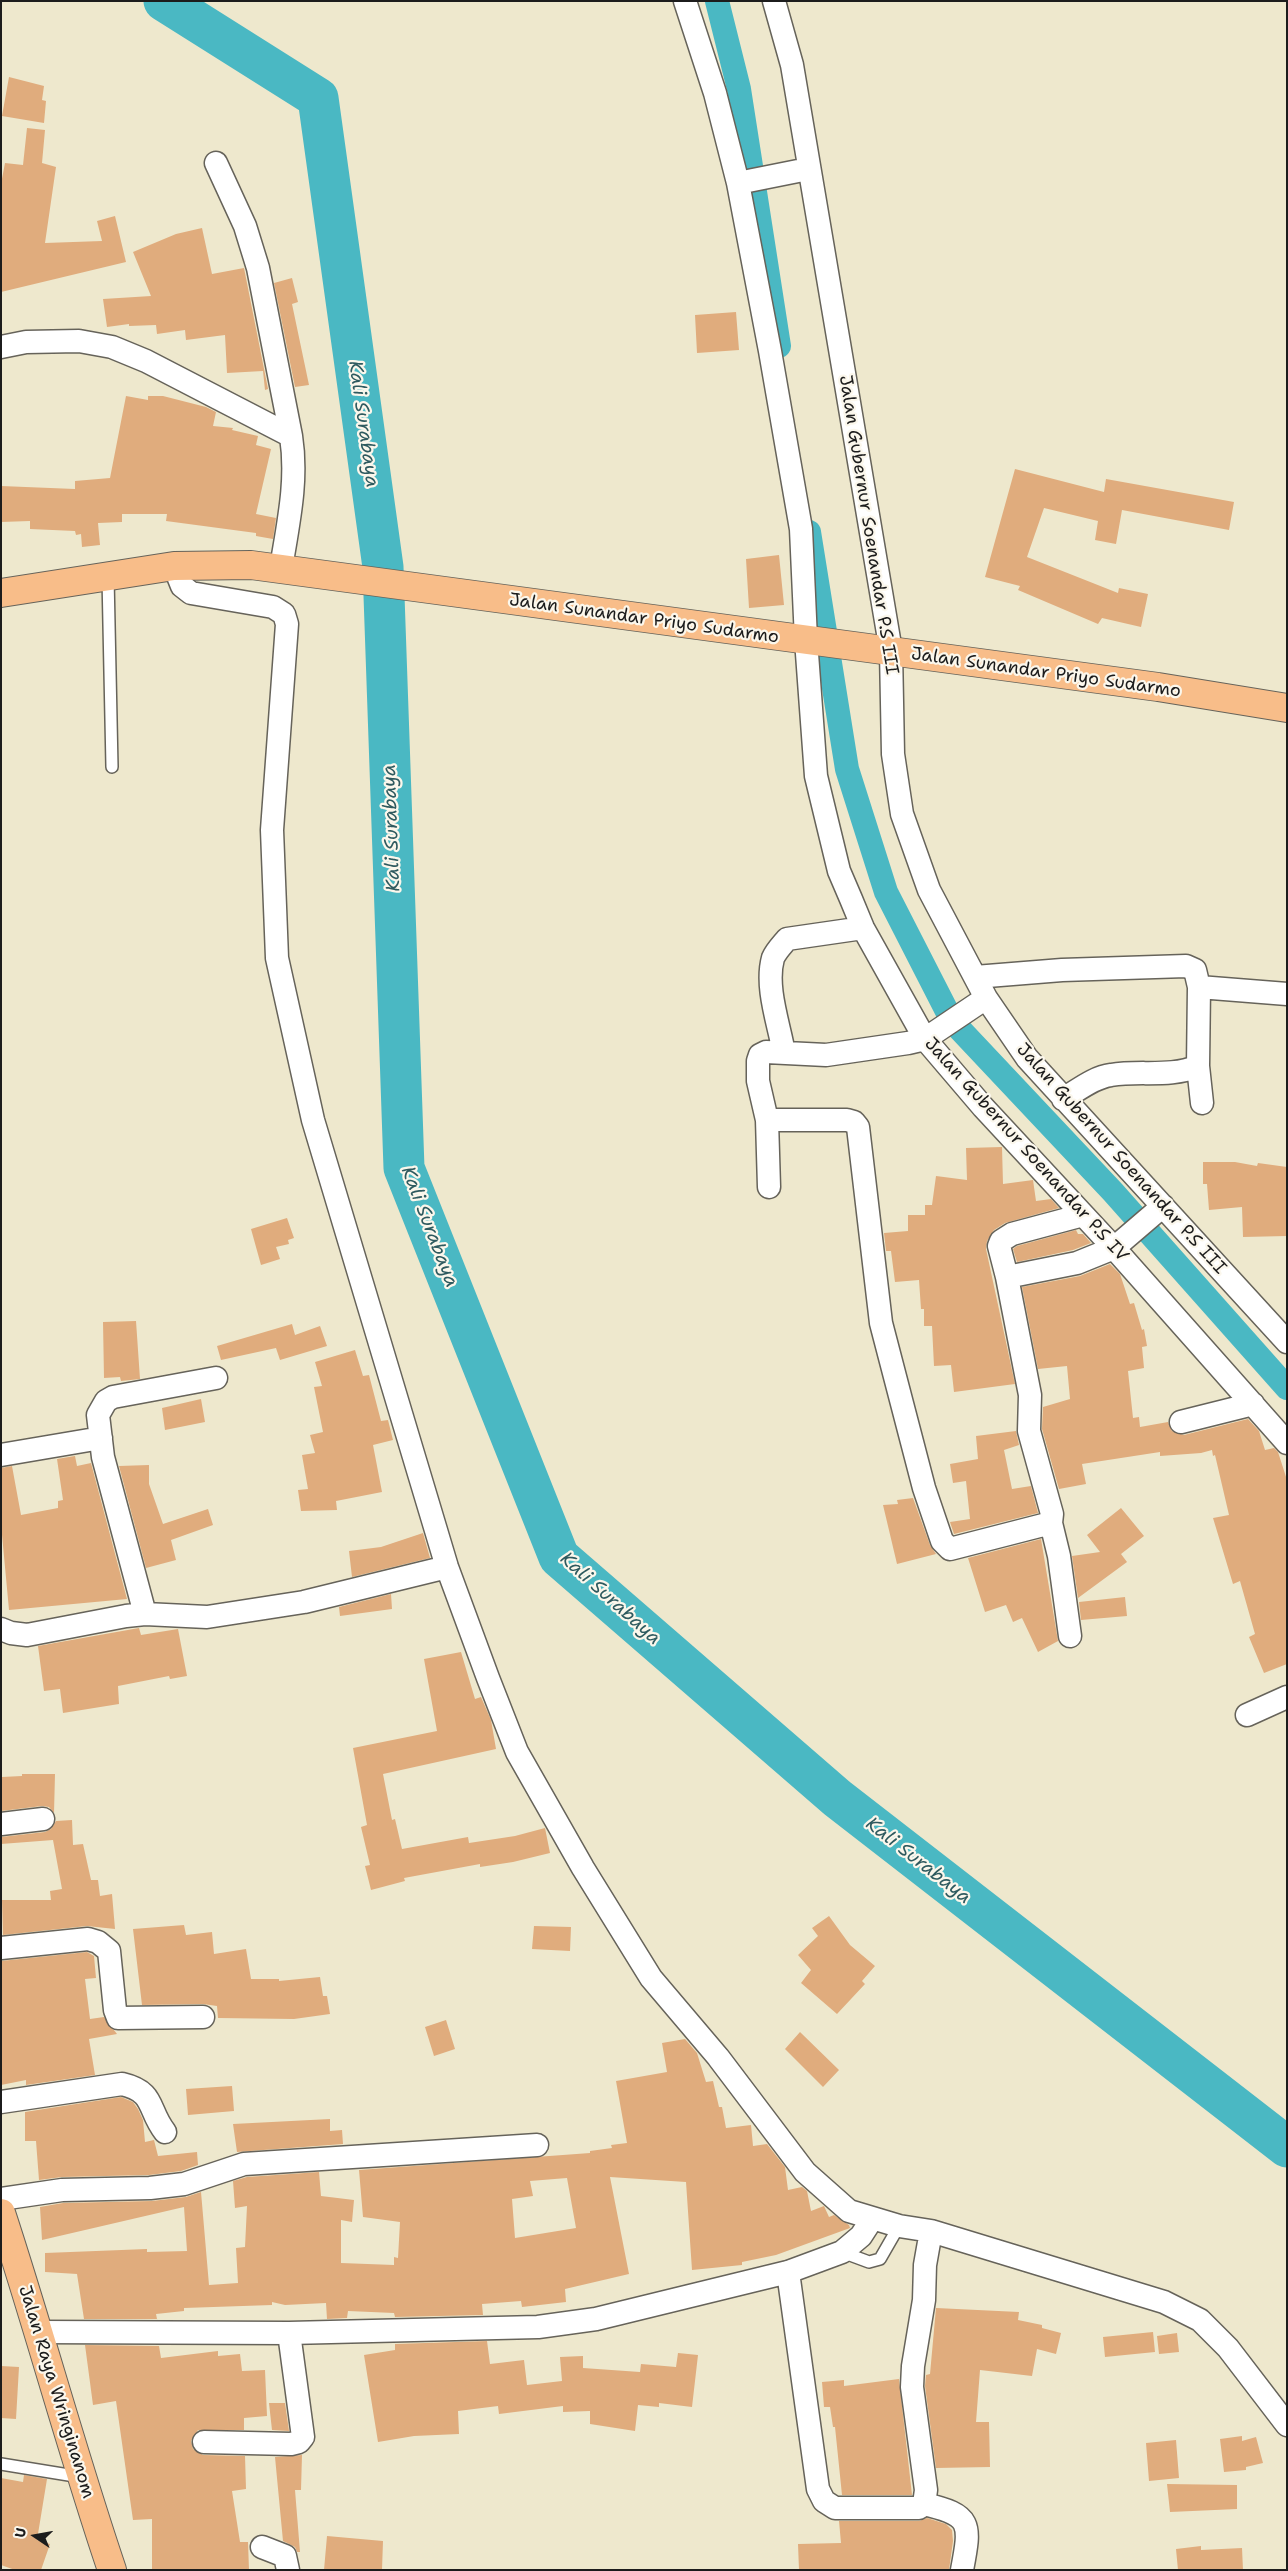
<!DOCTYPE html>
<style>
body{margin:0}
#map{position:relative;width:1288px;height:2571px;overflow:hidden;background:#eee8cd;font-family:"Shantell Sans",sans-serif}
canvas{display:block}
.frame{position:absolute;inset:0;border:2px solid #1c1c1c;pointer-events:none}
.north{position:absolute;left:10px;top:2511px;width:50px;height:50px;-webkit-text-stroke:4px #fbf7ec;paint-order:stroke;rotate:282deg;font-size:14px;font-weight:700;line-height:20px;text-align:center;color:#1c1c1c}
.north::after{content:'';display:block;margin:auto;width:18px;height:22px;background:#1c1c1c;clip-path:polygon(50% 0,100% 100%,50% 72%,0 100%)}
</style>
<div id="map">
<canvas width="1288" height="2571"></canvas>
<div class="frame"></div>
<div class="north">U</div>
</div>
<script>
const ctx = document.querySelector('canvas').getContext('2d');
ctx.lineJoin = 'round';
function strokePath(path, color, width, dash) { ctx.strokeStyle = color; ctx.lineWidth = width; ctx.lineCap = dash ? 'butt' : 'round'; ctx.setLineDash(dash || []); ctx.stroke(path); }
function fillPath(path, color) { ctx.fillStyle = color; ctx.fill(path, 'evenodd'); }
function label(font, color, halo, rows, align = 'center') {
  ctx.font = font + ' "Shantell Sans",sans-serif'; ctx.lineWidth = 4.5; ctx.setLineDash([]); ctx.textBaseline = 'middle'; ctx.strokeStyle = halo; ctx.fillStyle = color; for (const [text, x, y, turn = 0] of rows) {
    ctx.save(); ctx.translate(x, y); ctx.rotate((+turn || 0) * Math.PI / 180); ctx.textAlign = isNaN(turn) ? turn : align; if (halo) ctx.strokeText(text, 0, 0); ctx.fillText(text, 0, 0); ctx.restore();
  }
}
const canal = new Path2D(`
 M717,1L739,89L779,346
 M809,532L847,769L886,892L952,1021L1113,1192L1287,1388`);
const river = new Path2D(`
 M164,1L318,98L383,567L404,1168L559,1557L837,1798L1287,2147`);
const building = new Path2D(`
 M9,77L44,86L42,100L46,101L44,123L2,116Z
 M27,128L45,130L42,163L56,167L45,243L102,241L97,221L115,216L126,262L1,292V184L5,163L23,165Z
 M202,228L212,274L244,268L268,389L265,390L263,371L227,373L225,335L186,340L185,330L157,334L156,325L129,326V324L107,327L103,299L151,296L133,252L176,234Z
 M292,278L298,302L292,304L309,385L295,387L274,283Z
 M736,312L739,350L697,353L695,315Z
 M126,396L148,400V396H163L206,407L216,412L213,426L233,428L232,430L258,436L256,445L271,449L256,514L276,518L273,539L256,536V533L166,521L167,514H122V522L98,523L100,545L82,547L81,534L76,535L75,531L30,529V521L1,522V486L75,489V481L110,478Z
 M1015,469L1104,492L1106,479L1234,502L1229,530L1122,510L1116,544L1095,540L1098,521L1044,508L1027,557L1118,593L1119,588L1148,594L1141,627L1102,618L1098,624L1018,590L1020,586L985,577Z
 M779,555L784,605L749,608L746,559Z
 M1002,1147L1003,1184L1033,1180L1036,1201L1051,1199L1059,1208L1005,1223L994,1230L987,1241L986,1249L1015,1384L954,1392L951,1365L934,1366L932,1326H924V1309H921L919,1280L895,1282L891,1251H886L884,1233L908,1231V1215H925V1205H932L936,1176L967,1180L966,1148Z
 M1203,1162H1235L1257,1166L1258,1163L1287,1167V1236L1243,1237L1242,1207L1209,1210L1207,1184H1203Z
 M287,1218L294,1238L288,1240L289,1244L276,1247L280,1259L261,1265L251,1229Z
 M1076,1230L1078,1234H1083L1091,1243L1073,1250L1017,1262L1013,1249L1017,1246Z
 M1110,1264L1120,1274L1130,1304L1134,1303L1142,1330L1144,1329L1147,1346L1142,1347L1144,1368L1128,1371L1133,1418L1139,1417L1140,1427L1168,1422L1172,1431L1184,1435L1248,1419L1259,1431L1265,1450L1274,1448L1278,1452L1287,1480V1664L1264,1673L1249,1637L1255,1634L1240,1581L1233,1584L1213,1518L1229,1515L1215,1455L1213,1456L1212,1450L1201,1453L1160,1456V1452L1082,1464L1086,1484L1059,1489L1042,1429L1043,1407L1070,1399L1067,1366L1038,1369L1022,1287L1080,1276Z
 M136,1321L140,1379L121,1381L120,1377L104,1378L103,1322Z
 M292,1324L295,1335L320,1326L327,1346L280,1360L276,1348L221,1360L217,1346Z
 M355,1350L363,1376L369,1375L381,1421L388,1420L393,1440L373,1445L382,1492L336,1501L337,1510L301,1511L298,1490L308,1489L302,1455L315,1453L310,1435L323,1432L314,1387L322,1386L315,1362Z
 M201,1399L205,1422L165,1430L162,1408Z
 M1016,1431L1019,1445L1004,1450L1012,1489L1031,1486L1038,1513L954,1534L950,1522L970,1519L966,1481L953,1483L950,1464L978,1459L976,1436Z
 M75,1456L77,1466L91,1463L127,1599L9,1610L1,1524V1468L12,1466L21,1515L58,1508V1501L63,1500L57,1459Z
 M149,1465V1484L163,1524L208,1509L213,1525L171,1540L176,1560L146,1568L119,1466Z
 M913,1498L930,1545L936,1554L897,1564L883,1505L898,1504L897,1500Z
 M1121,1508L1144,1536L1121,1554L1127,1562L1078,1598L1072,1556L1100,1552L1087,1535Z
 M423,1533L430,1558L352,1577L349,1551L381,1547Z
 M1041,1539L1058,1641L1038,1652L1022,1618L1013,1622L1006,1605L985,1612L968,1558Z
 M391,1594L392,1609L340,1616L339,1607Z
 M1125,1597L1127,1616L1081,1620L1079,1602Z
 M139,1628L141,1635L178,1629L187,1676L170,1679L169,1676L118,1686L119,1704L63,1713L60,1689L44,1691L38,1646Z
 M461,1652L475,1699L481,1697L491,1720L496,1749L383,1774L392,1820L395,1819L402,1849L468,1837L469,1843L515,1836L545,1828L550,1853L513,1862L480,1867V1864L404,1878L405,1881L371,1890L365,1866L370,1865L361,1827L367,1825L353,1748L437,1731L424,1659Z
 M22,1774H55L54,1813L49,1807L42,1806L1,1811L2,1777L22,1776Z
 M72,1820L73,1845L83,1844L91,1880H98L100,1896L112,1894L115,1929L87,1926L3,1935L2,1900H51L50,1891L62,1889L53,1840L1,1844V1837L45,1832L51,1829L56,1821Z
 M829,1916L850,1945L875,1966L862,1981L865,1984L837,2014L801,1983L811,1970L798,1955L818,1936L812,1928Z
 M184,1925L186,1935L212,1932L214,1954L246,1949L251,1979H279V1981L320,1977L323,1996H327L330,2014L294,2019L218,2018L217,2006L203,2004L142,2005L133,1929Z
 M534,1926L571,1927L570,1951L532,1949Z
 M87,1952L94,1956L96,1978L85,1979L90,2019L104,2017L117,2034L89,2039L95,2075L26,2085V2080L1,2085V1961Z
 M446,2020L455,2049L434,2056L425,2027Z
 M800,2032L839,2070L823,2087L785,2049Z
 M685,2039L697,2053L706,2082L713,2081L719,2107H722L726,2128L751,2125L753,2146L767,2144L785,2167L788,2190L802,2187L807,2191L811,2211L824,2206L829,2217L834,2215L849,2225L850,2228L776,2255L742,2262V2265L692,2270L686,2182L610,2177L629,2274L565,2289L566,2302L522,2307L521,2301L482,2304L483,2315L395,2317L394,2313L348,2311L347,2318L327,2319L326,2303L285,2305L272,2302V2305L184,2308V2311L156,2314L157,2319H84L77,2274L45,2272V2253L147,2249V2252L187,2251L184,2207L42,2240L40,2207L63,2203L152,2201L186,2197L201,2192L209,2285L238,2283L236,2248L245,2247L247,2206L235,2208L233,2181L247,2177L319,2172L321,2196L354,2200L352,2222L341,2220V2263L394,2265V2257L398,2258L400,2222L363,2217L359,2170L590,2153V2151L612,2148L611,2145L627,2143L616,2081L667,2072L662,2043ZM567,2178L576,2228L515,2238L512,2199L533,2196L530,2181Z
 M232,2086L234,2111L188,2115L186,2089Z
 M121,2097L133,2102L138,2109L143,2120L145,2142L154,2140L158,2156L197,2152L198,2165L181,2171L149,2175L62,2177L39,2180L36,2141H25V2112Z
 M330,2119V2131L342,2130L343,2144L237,2152L233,2124Z
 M936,2308L1019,2312L1018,2320L1042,2325V2328L1061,2333L1056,2354L1037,2349L1032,2376L980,2370L976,2422H989L990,2467L936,2468L925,2386L926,2375L930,2374Z
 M1153,2332L1155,2352L1105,2357L1103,2337Z
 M1177,2333L1179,2352L1159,2354L1157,2336Z
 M487,2341L490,2364L524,2360L527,2385L562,2381L560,2357L583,2356V2368L640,2372L641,2364L676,2367L678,2353L698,2355L692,2407L659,2403V2407L638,2405L635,2431L590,2424V2411L563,2412V2406L499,2414L498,2406L458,2411L459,2434L414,2436L378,2442L364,2355L395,2350V2344Z
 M85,2345L159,2346L161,2358L218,2351V2356L240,2354L242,2371L265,2370L267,2416L244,2418V2430H198L191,2441L193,2449L203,2455L245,2456L246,2489L232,2491L240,2542H248L249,2570H152V2519L133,2520L116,2401L93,2405Z
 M1,2366L19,2367L16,2419L1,2418Z
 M899,2379L912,2495H842L835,2427H833L830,2407H824L822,2382L844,2380V2386Z
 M269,2403H285L289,2431L272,2430Z
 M1242,2436V2441L1256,2437L1263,2463L1246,2467V2470L1224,2472L1220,2439Z
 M1176,2440L1179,2478L1149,2481L1146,2443Z
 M302,2455L301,2490H295L300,2552H297L295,2547L283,2541L275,2457Z
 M24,2475L47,2479L37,2540L50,2544L41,2570H15L1,2565V2478L23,2482Z
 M1167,2484L1237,2485V2509L1170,2512Z
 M927,2518L946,2524L952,2530L953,2541L949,2570H799L798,2544L841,2543L839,2521H919Z
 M327,2536L383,2541L382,2570H324Z
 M1201,2546V2550L1242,2548L1243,2570H1178L1176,2549Z`);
const lane = new Path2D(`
 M108,577L112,767
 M842,2252L869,2262L880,2259L899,2226
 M1,2464L81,2477`);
const street = new Path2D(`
 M685,1L715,93L738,183L770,351L801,529L806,640L816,776L839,871L851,899L863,928L925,1039L983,1107L1114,1248L1287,1443
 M774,1L792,65L891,651L893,754L902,814L929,890L986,998L1027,1058L1287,1342
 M216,163L245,226L258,268L291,436C298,481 288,524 281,568
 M738,183L808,169
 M1,347L26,342L79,341L112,347L146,361L291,436
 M174,566L182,586L191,593L273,607L284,614L287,624L272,830L277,958L313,1120L447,1567L488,1678L517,1752L583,1868L651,1978L718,2057L805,2172L849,2211L899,2226L931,2231L1164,2302L1200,2320L1228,2348L1287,2425
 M975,977L1062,970L1186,966L1195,970L1199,987L1198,1066C1170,1078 1140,1070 1111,1075C1094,1077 1077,1091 1063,1099
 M1199,987L1287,994
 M784,1053C779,1024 765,987 773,958C776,951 782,945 787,939L863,928
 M1198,1066L1202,1103
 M767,1120H847L854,1122L858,1127L881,1323L924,1488L942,1541L950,1549L1051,1523L1052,1514L1029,1431L1030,1395L1007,1277L999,1246L1001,1241L1012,1234L1083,1215
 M769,1187L767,1120L758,1081V1061L760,1055L766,1052L826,1055L908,1043L925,1039L986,998
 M1007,1277L1077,1263L1114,1248L1163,1206
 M1181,1422L1253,1404
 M1,1455L101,1438
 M1051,1523L1059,1556L1070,1636
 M145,1614L103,1457L98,1415L106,1401L113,1397L216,1378
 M1,1629L11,1633L27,1635L126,1616L145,1614L207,1617L304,1602L447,1567
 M1247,1715L1287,1697
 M1,1824L43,1819
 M1,1948L88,1939L98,1942L109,1951L115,2010L118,2018L203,2017
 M1,2102L122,2084C156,2092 147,2109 165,2132
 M1,2199L62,2190L150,2188L184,2184L244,2164L537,2145
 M788,2272L818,2489L824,2501L835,2508H919L924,2504L926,2490L912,2387L913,2366L924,2300L925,2265L931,2231
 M40,2332L289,2333L538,2327L596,2319L788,2272L842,2252L861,2236L872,2219
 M204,2442L291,2444L299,2442L303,2437L289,2333
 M924,2504C972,2515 971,2523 962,2570
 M262,2547L285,2556L288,2570`);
const primary = new Path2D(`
 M1,2213C40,2332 72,2452 112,2570`);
const highway = new Path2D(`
 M1,593L174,566L251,565L1158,687L1287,708`);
const streetNames = [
 ["Jalan Gubernur Soenandar P.S III",868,525,81],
 ["Jalan Sunandar Priyo Sudarmo",644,619,8],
 ["Jalan Sunandar Priyo Sudarmo",1046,673,8],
 ["Jalan Gubernur Soenandar P.S IV",1026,1150,48],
 ["Jalan Gubernur Soenandar P.S III",1121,1159,48],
 ["Jalan Raya Wringinanom",56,2392,73]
];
const waterNames = [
 ["Kali Surabaya",363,424,82],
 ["Kali Surabaya",392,828,-92],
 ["Kali Surabaya",429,1227,69],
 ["Kali Surabaya",610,1599,42],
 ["Kali Surabaya",918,1861,38]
];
strokePath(canal, '#4ab8c3', 24);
strokePath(river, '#4ab8c3', 41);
fillPath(building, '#e0ac7d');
strokePath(lane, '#66635a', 14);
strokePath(street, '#66635a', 25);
strokePath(primary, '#66635a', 30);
strokePath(highway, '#66635a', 30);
strokePath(lane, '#fff', 11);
strokePath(street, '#fff', 22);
strokePath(primary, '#f8bd89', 28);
strokePath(highway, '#f8bd89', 28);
label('18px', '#1c1c1c', '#fbf7ec', streetNames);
label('italic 19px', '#2e5a5f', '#fbf7ec', waterNames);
</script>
